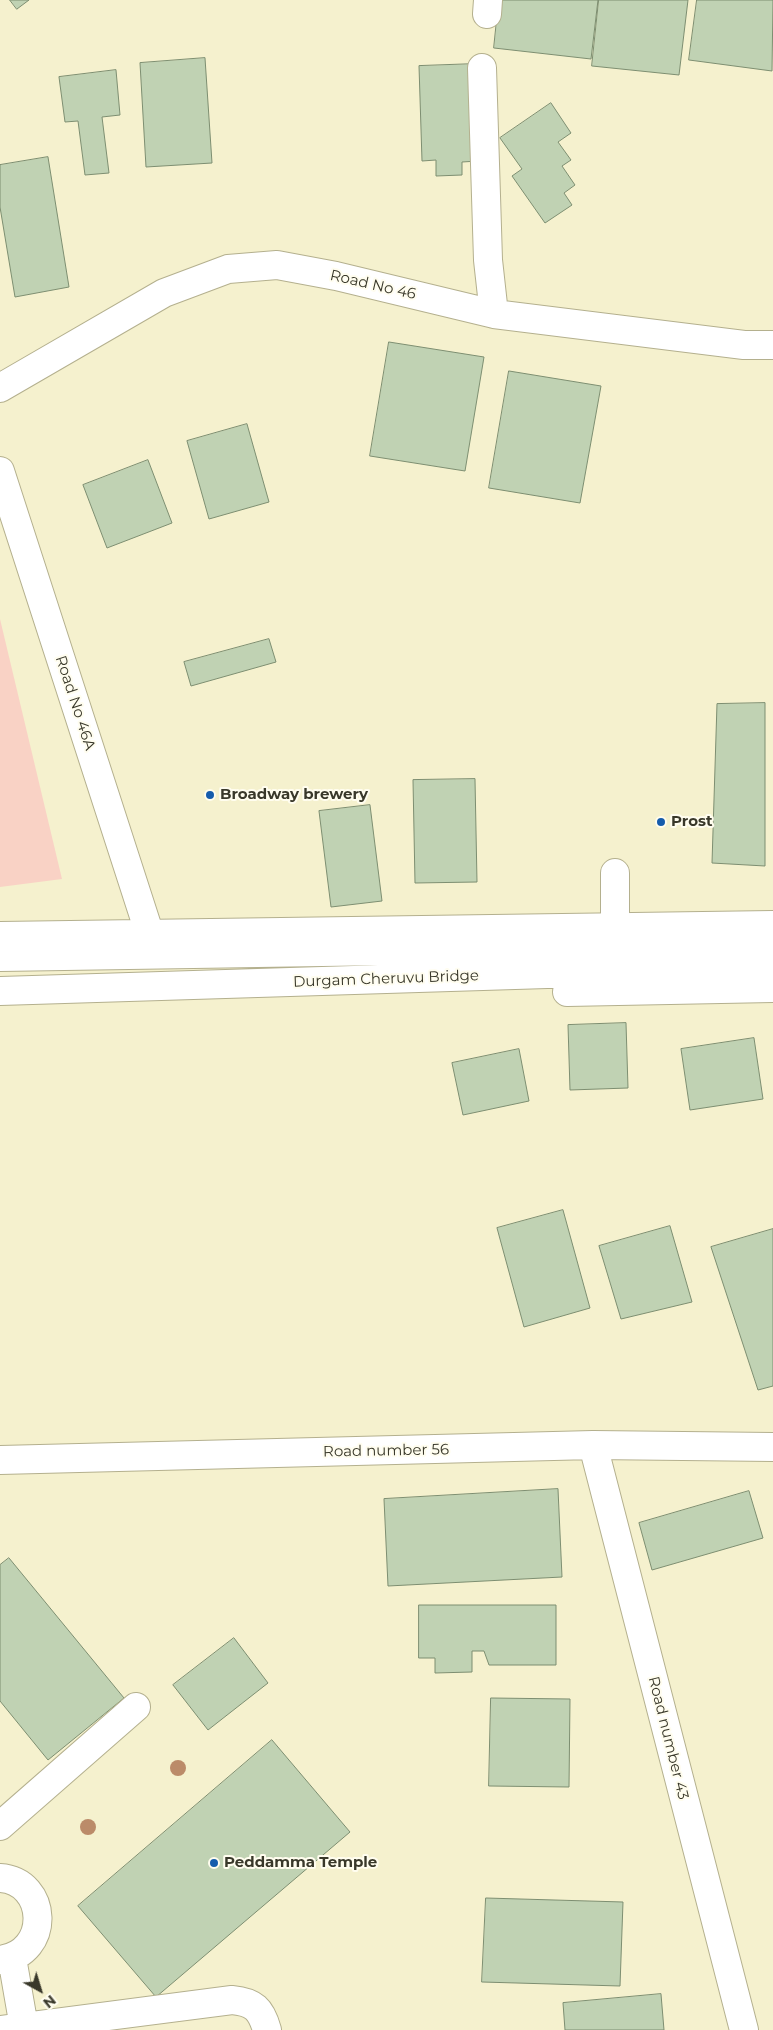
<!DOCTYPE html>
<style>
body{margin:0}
#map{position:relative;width:773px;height:2030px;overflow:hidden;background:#f5f1ce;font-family:Montserrat,sans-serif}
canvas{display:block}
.north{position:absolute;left:15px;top:1965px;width:50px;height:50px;-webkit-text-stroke:4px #fffdef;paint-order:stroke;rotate:141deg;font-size:14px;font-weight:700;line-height:20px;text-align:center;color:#39382a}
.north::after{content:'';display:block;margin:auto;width:18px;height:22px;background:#39382a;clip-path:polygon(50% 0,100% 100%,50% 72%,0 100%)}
</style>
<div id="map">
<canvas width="773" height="2030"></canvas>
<div class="north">N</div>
</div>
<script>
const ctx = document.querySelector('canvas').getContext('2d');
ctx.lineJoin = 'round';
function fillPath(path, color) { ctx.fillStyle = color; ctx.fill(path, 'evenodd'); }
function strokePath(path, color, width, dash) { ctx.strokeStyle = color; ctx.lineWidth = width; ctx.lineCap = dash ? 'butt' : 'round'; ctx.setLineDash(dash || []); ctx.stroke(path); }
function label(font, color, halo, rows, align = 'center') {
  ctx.font = font + ' Montserrat,sans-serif'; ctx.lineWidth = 4; ctx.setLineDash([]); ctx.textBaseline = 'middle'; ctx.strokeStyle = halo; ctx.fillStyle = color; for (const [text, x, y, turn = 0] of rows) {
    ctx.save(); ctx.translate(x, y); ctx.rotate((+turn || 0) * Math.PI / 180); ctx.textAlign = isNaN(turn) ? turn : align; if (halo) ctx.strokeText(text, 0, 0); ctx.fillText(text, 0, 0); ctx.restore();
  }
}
const green = new Path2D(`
 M0,619L62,879L0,887Z`);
const building = new Path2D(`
 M10,0H29L17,9Z
 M499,0H598L591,59L494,48Z
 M599,0H688L679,75L592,66Z
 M697,0H773L772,71L689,60Z
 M205,58L212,163L146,167L140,63Z
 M475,64L478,161L462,162V175L436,176V160L422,161L419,66Z
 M116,70L120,115L102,117L109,173L85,175L78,121L65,122L59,77Z
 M551,103L571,133L558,142L571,160L562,166L575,185L564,193L572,205L545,223L512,176L522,169L500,138Z
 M48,157L69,287L15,297L0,207V165Z
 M389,342L484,357L465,471L370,456Z
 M509,371L601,386L580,503L489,488Z
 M247,424L269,502L209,519L187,441Z
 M148,460L172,523L107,548L83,485Z
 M269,639L276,662L191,686L184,662Z
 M765,703V866L712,863L717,704Z
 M475,779L477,882L415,883L413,780Z
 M370,805L382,901L331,907L319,811Z
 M626,1023L628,1088L570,1090L568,1025Z
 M754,1038L763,1099L690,1110L681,1049Z
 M519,1049L529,1101L463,1115L452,1063Z
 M563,1210L590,1308L524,1327L497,1228Z
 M670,1226L692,1302L621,1319L599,1246Z
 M773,1229V1386L758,1390L711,1247Z
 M558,1489L562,1577L388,1586L384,1499Z
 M749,1491L763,1538L652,1570L639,1523Z
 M9,1558L124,1698L48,1760L0,1701V1565Z
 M419,1605H556V1665H489L484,1651H472V1672L435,1673V1658H419Z
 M234,1638L268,1683L208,1730L173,1685Z
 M491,1698L570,1699L569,1787L489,1786Z
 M272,1740L350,1832L156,1997L78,1906Z
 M486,1898L623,1902L620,1986L482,1982Z
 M661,1994L664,2030H565L563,2003Z`);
const minor = new Path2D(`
 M487,14L488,0
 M482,68L488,260L494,314
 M0,388L164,293L228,269L277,265L336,276L494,314L744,345H773
 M615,873V927
 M593,1445L744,2030
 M0,1460L593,1445L773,1447
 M0,1826L136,1707
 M0,1878C48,1881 52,1953 0,1960
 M12,1958L24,2027
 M0,2030L232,2000C254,2002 261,2009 267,2030`);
const major = new Path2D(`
 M0,471L150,935
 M0,936L773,925
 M0,957L773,945
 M0,991L773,967
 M567,992L773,988`);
const trees = [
 [178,1768],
 [88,1827]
];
const markers = [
 [210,795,5,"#155cac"],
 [661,822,5,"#155cac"],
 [214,1863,5,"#155cac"]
];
const streetNames = [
 ["Road No 46",373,285,13],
 ["Road No 46A",75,703,72],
 ["Durgam Cheruvu Bridge",386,979,-2],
 ["Road number 56",386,1451,-1],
 ["Road number 43",668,1738,76]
];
const poiNames = [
 ["Broadway brewery",220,795],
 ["Prost",671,822],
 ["Peddamma Temple",224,1863]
];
fillPath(green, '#f9d2c5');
fillPath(building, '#c0d2b3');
strokePath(building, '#7d8e71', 1);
strokePath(minor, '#b4b08e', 30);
strokePath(major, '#b4b08e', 30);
strokePath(minor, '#fff', 28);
strokePath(major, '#fff', 28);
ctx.fillStyle = '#bb8b69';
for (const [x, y] of trees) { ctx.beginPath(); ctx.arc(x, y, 8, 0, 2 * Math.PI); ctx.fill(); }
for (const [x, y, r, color] of markers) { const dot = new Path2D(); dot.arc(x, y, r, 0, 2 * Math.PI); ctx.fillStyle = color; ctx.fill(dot); strokePath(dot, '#fffdef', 2); }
label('15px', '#39382a', '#fffdef', streetNames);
label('bold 15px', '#39382a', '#fffdef', poiNames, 'left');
</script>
